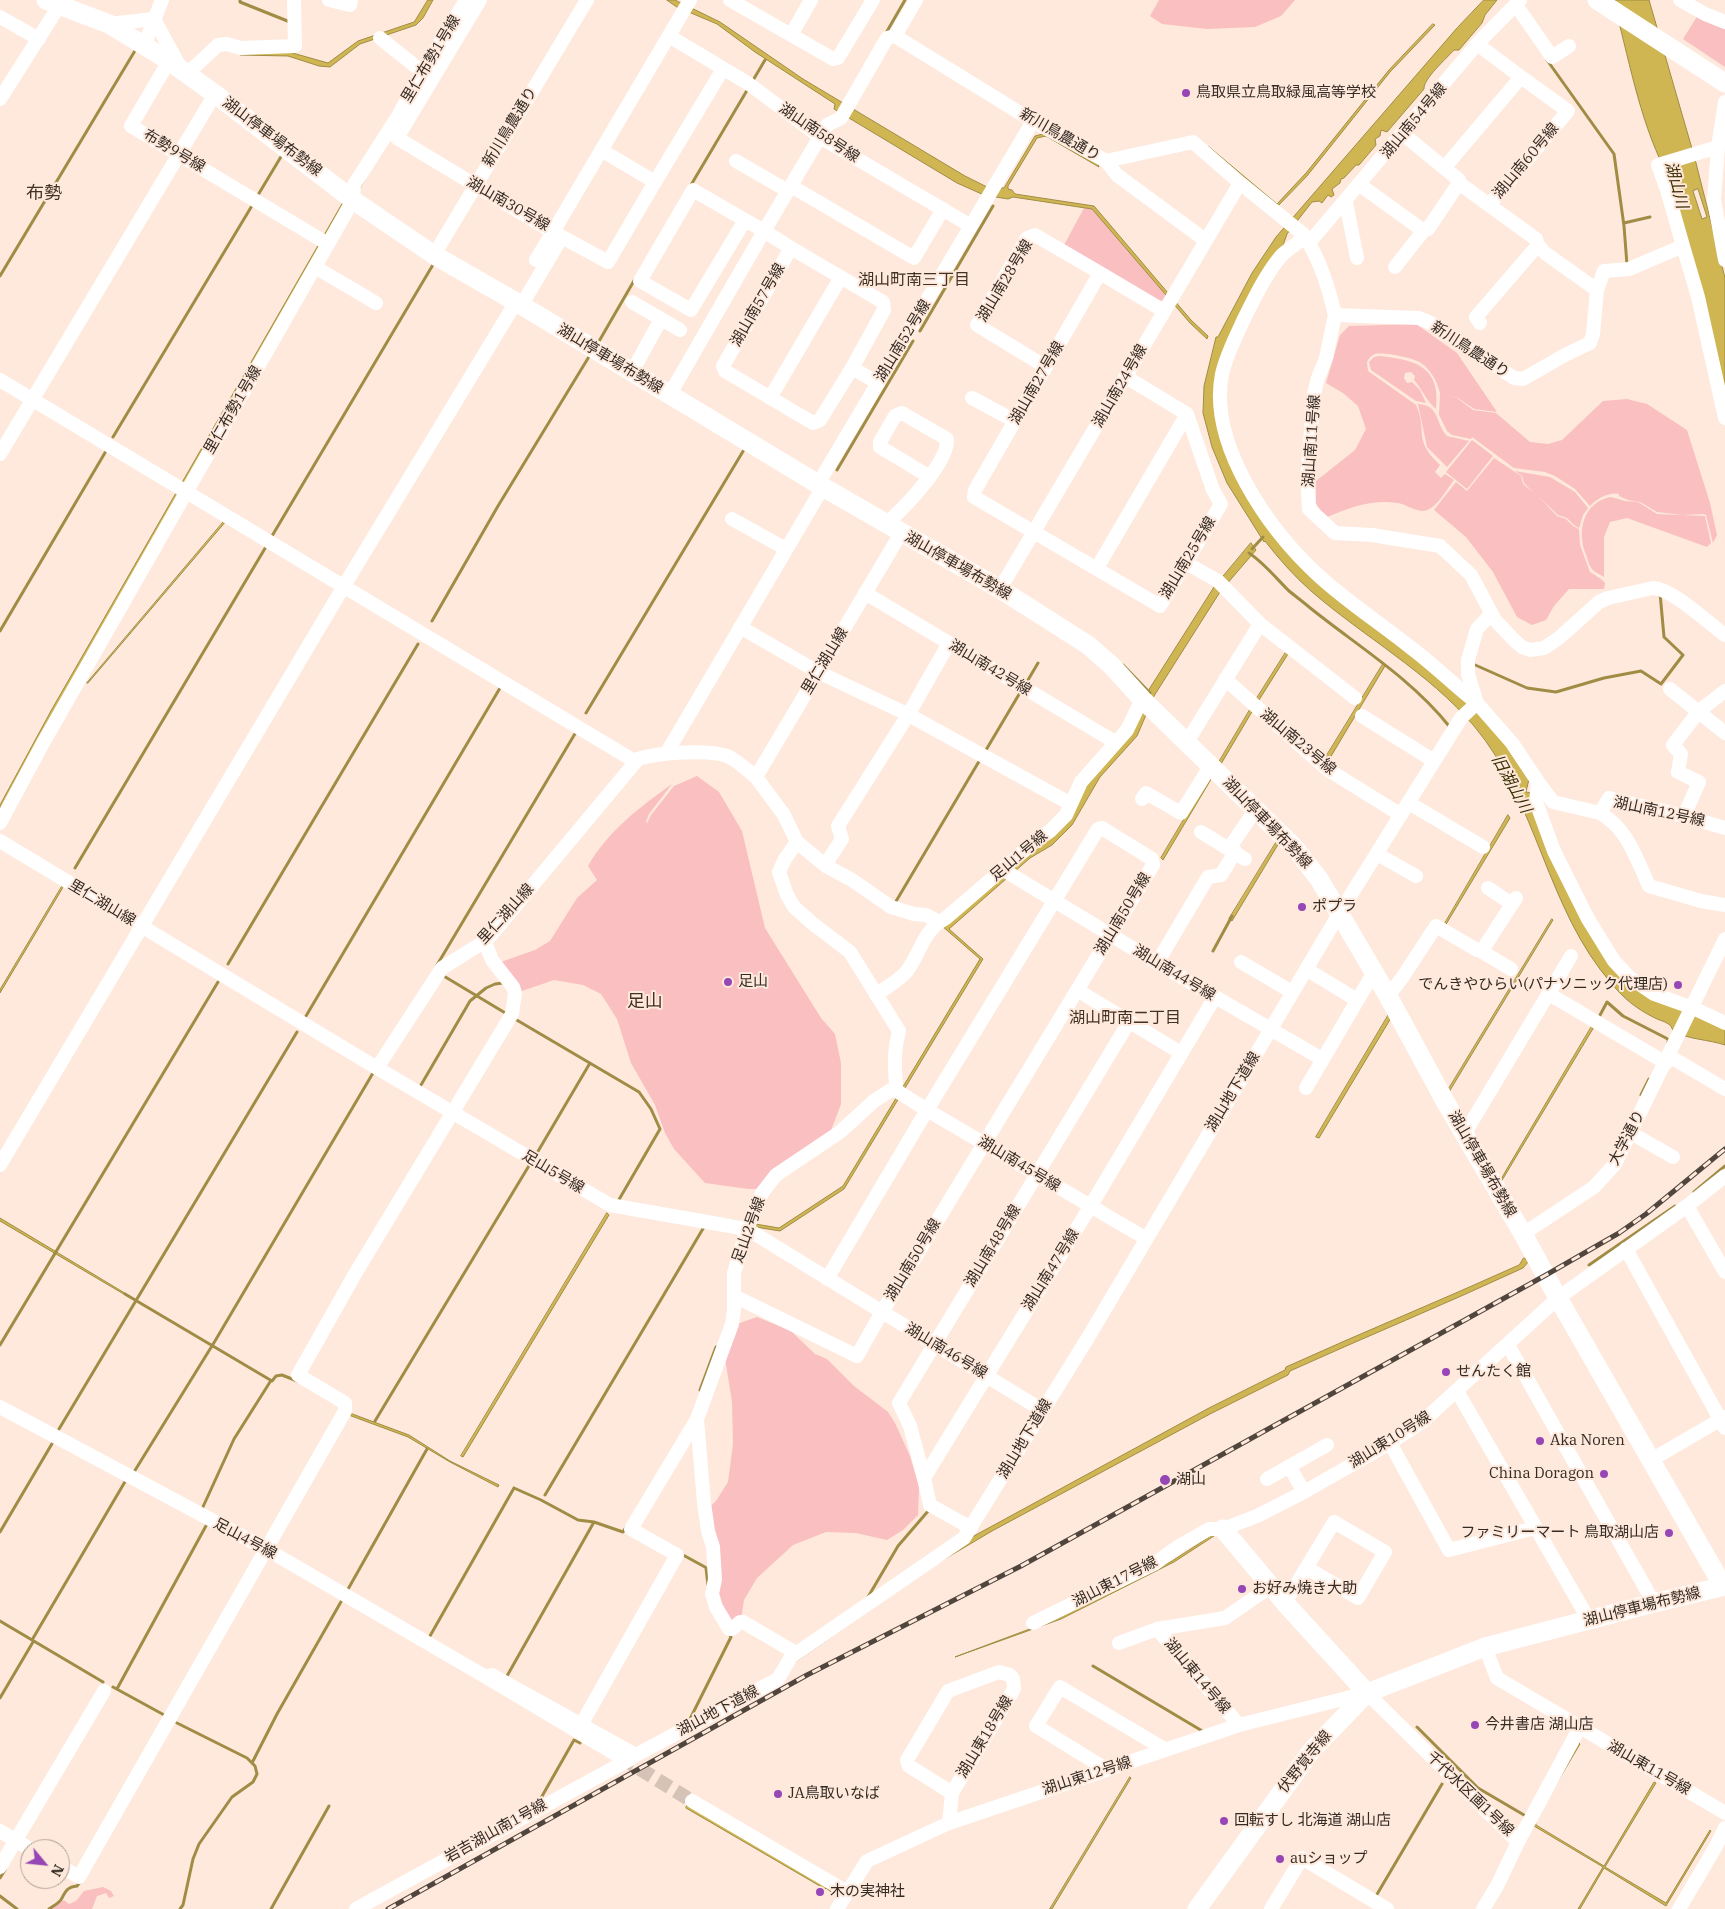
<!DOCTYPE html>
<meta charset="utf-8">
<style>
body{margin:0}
#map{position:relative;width:1725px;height:1909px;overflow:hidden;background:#fee9dc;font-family:"IBM Plex Serif",serif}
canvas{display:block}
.north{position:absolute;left:20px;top:1839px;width:50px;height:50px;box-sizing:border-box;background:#fee9dc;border:1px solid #ad9d92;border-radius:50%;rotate:118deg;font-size:14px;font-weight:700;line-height:20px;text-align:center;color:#342b24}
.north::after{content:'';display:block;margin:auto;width:18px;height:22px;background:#9746b5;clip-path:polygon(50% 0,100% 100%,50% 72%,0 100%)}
</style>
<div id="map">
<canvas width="1725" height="1909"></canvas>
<div class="north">N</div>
</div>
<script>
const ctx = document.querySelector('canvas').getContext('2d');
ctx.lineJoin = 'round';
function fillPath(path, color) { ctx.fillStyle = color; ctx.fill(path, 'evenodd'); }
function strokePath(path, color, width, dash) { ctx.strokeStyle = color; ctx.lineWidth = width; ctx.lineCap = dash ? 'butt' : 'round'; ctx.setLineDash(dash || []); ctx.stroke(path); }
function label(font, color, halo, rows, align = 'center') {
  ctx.font = font + ' "IBM Plex Serif","Noto Sans JP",serif'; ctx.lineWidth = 4; ctx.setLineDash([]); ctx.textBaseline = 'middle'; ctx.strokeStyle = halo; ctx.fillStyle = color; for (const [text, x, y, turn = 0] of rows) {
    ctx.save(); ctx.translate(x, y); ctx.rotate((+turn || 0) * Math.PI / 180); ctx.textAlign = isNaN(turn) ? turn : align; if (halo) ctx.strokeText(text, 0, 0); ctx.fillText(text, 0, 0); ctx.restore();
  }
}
const green = new Path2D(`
 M1159,0H1295L1281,16L1255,27L1207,29L1162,24L1150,16Z
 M1698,15L1725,27V67L1683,39Z
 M1084,208L1092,209L1167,296L1165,300L1160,301L1064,245Z
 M1416,324L1457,353L1497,412L1474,409L1458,398L1440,393C1437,381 1431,370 1421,363C1414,358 1384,352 1375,354C1371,356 1369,358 1367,362L1368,371L1416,405C1428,431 1412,439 1440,465L1435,472L1441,478L1445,474L1454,480C1447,489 1440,502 1431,508C1420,516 1409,505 1398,503C1372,499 1348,508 1325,518L1316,503V481L1355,450L1366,429L1358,406L1343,393L1326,383L1340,335L1349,326Z
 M1380,356C1415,360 1441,366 1436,409C1426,401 1423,390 1414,380L1415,376L1411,372L1405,373L1404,378L1407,383L1412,382L1420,390L1426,403L1416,401L1371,370L1369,362L1374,357Z
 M1440,393L1457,398L1473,410L1496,413L1530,442L1548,444L1562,440L1603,401L1627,399L1647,404L1687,430L1710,503L1717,535L1713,543L1706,515L1703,514L1683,515L1657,512L1640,502L1628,500L1619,496V494C1609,492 1598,498 1590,506L1575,489L1555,476L1545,472L1514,468L1472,437L1471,439L1452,435L1447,431L1439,415Z
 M1418,404C1440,405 1435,423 1447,436L1469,441L1447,467L1427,447Z
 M1472,440L1493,456L1467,489L1446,472Z
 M1494,458L1521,476L1523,484L1534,493L1524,483L1522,476L1515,471L1550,477L1575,492L1588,508L1583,515L1579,528L1574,525L1567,518L1558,515L1539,497L1557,516L1566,519L1573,526L1579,529L1580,545L1590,572L1601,579L1605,583L1604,589H1569L1554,606L1546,620L1532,625L1517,617L1493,572L1466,537L1434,510L1456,482L1467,491Z
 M1611,497L1625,501L1638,502L1657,514L1705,516L1711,543L1707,547L1627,518L1610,522L1604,537V577C1601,575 1597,573 1594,571C1590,568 1588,561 1587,557C1576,534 1582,502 1611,497Z
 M697,776L719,792L742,831L765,928L821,1018L835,1034L841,1063V1104L829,1136L758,1189H748L705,1183L674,1149L665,1133L655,1105L631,1063L617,1019L601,994L583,985L554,980L519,992L498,963L535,950L550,941L577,898L597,880L588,866C608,831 640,807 672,784L649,814L646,822L647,823L651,815L674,786Z
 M757,1317L791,1331L815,1354L827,1359L854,1386L888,1412L895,1423L910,1456L919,1487L918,1515L903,1530L887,1540L856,1533L826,1532L793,1545L757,1578L744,1600L741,1619L732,1627L718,1606L706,1510L716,1501L728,1482L733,1444L732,1402L724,1352L737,1324Z
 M103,1887L111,1891L114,1896L109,1898L106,1893L97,1896L92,1909H50L64,1900L69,1904L76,1901L84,1891Z`);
const water = new Path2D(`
 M428,0H433L423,18L416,25L360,44L330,67L319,66L288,56L240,55L241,51L289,52L328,63L358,41L414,22Z
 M667,0H675L720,22L803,79L965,176L989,188H1004L1035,136L1046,133L1098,164L1099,167L1046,136L1037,138L1008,186V189L1012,190L1015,194L1094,206L1191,320L1208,336L1207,339L1190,323L1092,209L1013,197L1008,199L984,195L957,183L834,109L835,104L755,52L717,24L677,7Z
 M1484,0H1497L1485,15L1482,23L1459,50H1454C1447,58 1423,79 1424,89L1387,132L1381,130L1380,136L1375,139L1376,145L1359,165H1356L1344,178L1341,179L1340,183L1332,189L1334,195L1331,197L1328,195L1322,203L1319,201L1312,202L1287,234L1281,251L1261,283L1216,404L1250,497L1363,614L1495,727L1529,779L1526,792L1532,793L1618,969L1725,1028V1045C1711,1040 1685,1039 1674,1031C1672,1030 1672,1027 1670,1025C1665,1021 1658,1020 1653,1017C1637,1009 1623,998 1612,984C1546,909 1538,802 1474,726C1428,672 1364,637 1311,591C1294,576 1279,559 1265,541L1264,542L1227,483L1212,447L1203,413L1204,386L1216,337H1218L1252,273L1276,237L1457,28Z
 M1613,0H1649L1695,159L1725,278V403L1665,170C1638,116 1629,57 1613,0ZM1698,189L1707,217L1702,219L1693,191Z
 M1433,24L1435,25L1390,72L1307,176L1276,208L1209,149L1208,146L1277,204L1306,173L1389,70Z
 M374,164L0,813V805L52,709L343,202Z
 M226,519L227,520L88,683H87Z
 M1251,543L1256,550L1220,592L1154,696L1137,736L1100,777L1072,825L1052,845L1030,858L949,929L983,959L844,1189L780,1231L677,1214L726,1219L779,1228L843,1186L980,959L942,926L1028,852L1084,789L1136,720L1148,691L1214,587Z
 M1286,652L1288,654L1259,700L1257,698Z
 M1383,664L1385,666L1327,763L1324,760Z
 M1251,708L1253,710L1221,764L1219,762Z
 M1211,774L1213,776L1163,860L1161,858Z
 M1508,815L1510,818L1445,926L1444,925Z
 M1277,841L1279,843L1232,921L1229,919Z
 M64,883L65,884L0,993V990Z
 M1552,919L1553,920L1449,1092L1448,1090Z
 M1389,1014L1391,1018L1319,1138L1316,1137Z
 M1592,1026L1594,1027L1501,1182L1500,1181L1508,1167Z
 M607,1213L609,1215L463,1457L461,1456Z
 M0,1218L128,1295L127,1296L0,1221Z
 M1524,1258L1529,1261L1523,1268C1446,1304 1367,1336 1290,1371L1288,1375L1210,1414L992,1531L938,1563L794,1663L791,1661L972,1537L1209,1408L1285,1370L1286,1367C1363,1332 1442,1300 1519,1265Z
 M347,1412L409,1435L450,1461L499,1485L498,1487L450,1462L408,1437L346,1414Z
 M1213,1535L1214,1536L1174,1562L1061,1619L955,1657L1059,1618L1172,1561Z
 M1579,1743L1580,1744L1535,1820L1536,1825L1604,1866L1654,1782L1656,1783L1605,1867L1666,1903L1710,1830L1711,1831L1666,1906L1604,1868L1580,1909H1578L1603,1867L1534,1826V1821Z
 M1130,1777L1131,1778L1052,1909H1050Z
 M688,1804L841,1895L839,1898L826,1888L825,1889L686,1808Z`);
const stream = new Path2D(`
 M240,0V2L290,22
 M886,33L905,0
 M1547,60L1614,154L1624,226L1627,265
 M752,82L765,60
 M691,185L749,87
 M258,195L282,155
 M1624,223L1650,217
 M0,276L136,49
 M920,331L993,206
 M598,343L635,279
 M113,437L253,204
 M837,470L913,341
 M272,536L434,263
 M1252,549L1263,537
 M1249,553C1264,563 1276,578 1288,590C1295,596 1302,601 1309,607C1356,645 1411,678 1449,726V727
 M432,621L498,506L590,355
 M0,631L106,451
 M1473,664L1527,688L1556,692L1604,678L1641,671L1661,684L1683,655L1664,637L1660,593
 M1123,665L1150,693
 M1028,680L1038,663
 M586,713L745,448
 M986,750L1021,691
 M75,868L267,545
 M895,903L981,758
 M1213,951L1232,916
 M228,964L418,644
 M437,965L576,732
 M442,975L507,1014
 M306,1016L500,688
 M1599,1017L1607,1002L1623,1016L1666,1038L1669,1040L1668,1042
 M514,1021L515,1019L639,1092L651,1109L660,1129L617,1203
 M421,1085L470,1001L486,988L495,984L503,983
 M1641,1095L1649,1079
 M537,1153L590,1063
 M1694,1192L1725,1166
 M1589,1265L1675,1206
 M125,1294L272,1381L276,1376L282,1375L297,1381
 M0,1345L218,982
 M700,1390L716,1347
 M375,1421L530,1164
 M59,1429L297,1032
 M134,1472L215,1341L373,1073
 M514,1488L541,1500L578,1520L594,1522L623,1532L626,1527
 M545,1495L704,1227
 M202,1509L234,1439L270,1382
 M0,1532L53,1442
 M682,1556L683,1555L705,1567
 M706,1568L708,1585
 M347,1591L427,1449
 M868,1597L898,1546L929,1510
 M0,1621L103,1682
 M430,1636L514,1488
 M32,1640L126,1480
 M1093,1666L1204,1732
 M507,1676L594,1522
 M113,1687L166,1716
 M118,1687L207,1524
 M0,1698L33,1642
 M689,1721L731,1637L729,1634
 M177,1723L247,1758L255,1766L257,1774L253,1782L232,1797L199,1844L193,1859L183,1905L180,1909
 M1417,1727L1478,1788L1524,1815
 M252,1763L277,1714L342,1600
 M537,1805L574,1740L580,1743
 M0,1878L5,1870
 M0,1896L17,1909
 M1376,1896L1442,1784
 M49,1909C53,1906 60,1903 62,1898C66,1890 68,1887 77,1886L80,1882
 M271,1909L329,1806`);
const minorTunnel = new Path2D(`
 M622,1758L692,1801`);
const minor = new Path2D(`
 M329,0L350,5L351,0
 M480,0L397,138L553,232L690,0
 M730,0L833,59L838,58L873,0
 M916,0L895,36L1033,121L1106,161L1193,142L1240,183L1303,234C1320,259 1328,286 1335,315L1419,318L1433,324L1514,378L1523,379L1565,355L1590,343L1593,334L1597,290L1604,271L1629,269L1683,246L1698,297L1725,418
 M1680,0L1705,14L1725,22
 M1516,5L1552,57L1569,46
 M0,17L39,39
 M154,19L180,67
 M109,24L154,19
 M791,35L811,0
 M669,36L749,84L820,137L971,226
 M380,38L429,77
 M144,46L162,0
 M169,61L131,126L328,244
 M187,74L218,45L227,44L241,48L295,46L294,0
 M0,99L59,6
 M1718,147L1725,102
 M736,161L788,191
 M1106,161L1117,175L1205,240
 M1445,167L1521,77L1477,44
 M655,182L723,69
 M1459,183L1489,205L1568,111L1521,77
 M1360,185L1421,229H1428L1459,183V180L1403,134
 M791,186L914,258L943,209
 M1346,202L1357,258
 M1489,205L1536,239L1538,245L1545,253L1597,290
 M745,220L691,310L640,281L693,190L764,231L827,125L841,118L887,38L895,36
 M1309,243L1477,44L1520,0
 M1683,246L1667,190L1658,165L1718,147L1714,200L1725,260
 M434,255L587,0
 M536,260L553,232L608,262L655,182L601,150
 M315,267L376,303
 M1395,267L1424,230
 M632,302L680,330
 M521,306L562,237
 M1335,315L1326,358L1318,378L1314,394L1307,478L1309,509L1335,533L1372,535L1440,546L1471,575L1495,620L1515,641L1522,647L1530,650L1544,648L1559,638L1599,602L1608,598L1653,588C1673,589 1708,623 1725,635
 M1480,323L1476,317L1538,245
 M1046,367L977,325L1027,238L1035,235L1100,273
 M852,368L820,420L813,423L725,371L723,366L791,248L883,302L884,310L852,368L878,383
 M632,372L661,319
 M1126,377L1187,414L1213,490L1221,504L1160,606L974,497L975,490L1100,273L1164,311
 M0,380L636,762
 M670,394L764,231L791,248
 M770,398L841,277
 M972,398L1015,421
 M0,454L215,94
 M818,484L1033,121
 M732,519L786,549
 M887,523C904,508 949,462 947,439L902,413L895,416L880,442V447L930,477
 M1186,563L1218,581L1260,624L1187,742
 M1097,568L1187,414
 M1000,589L1240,183
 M865,593L1115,742
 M1491,614L1477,629L1468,660V674L1477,703L1512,743L1538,782L1553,802L1600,813L1609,798L1684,816L1725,828
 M1260,624L1355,698
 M740,627L818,672L907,714L1071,804
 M1225,679L1327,769L1401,815
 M1670,689L1725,733
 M1362,716L1434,761
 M666,754L823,487
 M756,777L784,815L797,842
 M1538,782L1536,802L1554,851L1588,919L1614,961L1629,977L1654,994L1693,1008L1725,1023
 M1142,799L1146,793L1181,813L1211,765
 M1409,803L1483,847
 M1600,813C1628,829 1636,858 1649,886L1701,901L1725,905
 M1684,816L1699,782L1678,772L1681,754L1673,745L1699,711L1725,691
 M0,823L43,743L328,244L353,200L354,185L398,116L422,72L466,0
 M1201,832L1245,859
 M0,841L377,1068L442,968L487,940L638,759C656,753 715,748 731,758C740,763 748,771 756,777L901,533
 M797,842L826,866L852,880L891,907L914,914L926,915L939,922
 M1377,854L1416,876
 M825,865L842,839L838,826L908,715L949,643
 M1002,869L1157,963L1322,1059
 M1488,888L1512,904
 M1479,950L1511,969
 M1241,962L1292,992
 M1157,963L1208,877L1221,875L1235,852L1232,844L1256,809
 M1306,969L1357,1000
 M1077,990L1181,1053
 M1549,994L1666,1063
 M876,995C885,988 900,980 907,971C921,952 923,930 946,918L1033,843L1050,831L1066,815L1081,782L1127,730L1142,699
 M1388,996L1402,978L1436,926L1477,950L1483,949L1516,898
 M1669,1056L1725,1089
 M377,1068L610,1205L747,1229L1042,1410
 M896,1087L897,1091L927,1110L1145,1238
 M1306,1088L1374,972
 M1465,1133L1571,956
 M1631,1133L1673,1157
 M0,1165L344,586L516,302
 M1687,1206L1725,1272
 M1523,1234L1594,1187L1615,1164L1725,939
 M1626,1249L1725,1428
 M734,1296L857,1356L882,1312L1153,865L1152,859L1102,828L1098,829L927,1110L827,1279
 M1508,1345L1654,1603
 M1457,1391L1589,1620
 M0,1407L266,1549L486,1677
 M1390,1443L1449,1550L1535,1528
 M1651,1460L1725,1417
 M1289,1466L1304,1492
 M924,1478L910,1426L899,1403L1129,1022
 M1267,1479L1327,1445
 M971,1528L930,1505L924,1478L1090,1207L1215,997
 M1285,1603L1334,1522L1385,1552L1358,1598L1307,1568
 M1033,1623L1154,1564L1179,1546L1209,1529H1223L1257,1516L1304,1492L1390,1443L1422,1422L1558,1298L1687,1206L1725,1176
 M1119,1643L1157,1629
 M1485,1647L1497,1678L1725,1813
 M796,1653L743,1622H740L732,1629H729L716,1607L712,1594L715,1579L713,1547L708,1531L704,1503L697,1419L732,1324L734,1310V1273L747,1229L762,1193L776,1175L840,1132L874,1101L896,1087C895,1065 893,1053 899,1031L850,952L812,923L794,907L787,895L779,872L785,859L797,842
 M581,1725L677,1555L631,1529L697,1419
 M1239,1725L1157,1629L1225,1618L1270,1587
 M622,1758L486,1677L492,1675L636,1755L778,1679L791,1657L964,1538L1089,1336L1339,914L1461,718L1477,703C1454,685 1433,664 1410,647C1380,623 1346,601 1318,575C1269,530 1208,444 1222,374C1226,356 1235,338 1243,321C1254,299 1265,275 1281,256C1288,249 1298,243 1305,237
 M1106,1769L1036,1726L1060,1687L1166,1750
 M692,1801L847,1892
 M949,1823L952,1793L1014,1689L1013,1679L1010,1675L999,1672L948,1691L907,1760L909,1766L952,1793
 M0,1831L30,1849
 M1518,1842L1580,1727
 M60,1866L79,1877L345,1411V1403L298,1375L355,1274L512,1014L515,993L513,987L492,960L485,942
 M0,1867L104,1691
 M356,1909L632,1758
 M837,1909L867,1861L949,1823L1239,1725L1367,1693L1518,1842L1497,1886L1483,1909
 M1271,1909L1302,1858L1387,1909
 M1679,1909L1715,1848L1725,1828`);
const major = new Path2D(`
 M46,0L109,24L169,61L215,94L353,200L434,255L516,302L823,487L1000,589L1088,645L1112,666L1142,699L1295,848L1319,879L1388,996L1446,1103L1523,1234L1558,1298L1723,1586
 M1597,0L1725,83
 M1223,1529L1285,1603L1367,1693
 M1197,1909L1312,1750L1367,1693L1485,1647L1654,1603L1725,1586`);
const rail = new Path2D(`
 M388,1909L807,1675L1021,1566L1546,1275L1619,1233L1646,1214L1725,1149`);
const markers = [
 [1186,93,5,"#9746b5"],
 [1302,907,5,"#9746b5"],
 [728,982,5,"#9746b5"],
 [1678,985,5,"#9746b5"],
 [1446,1372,5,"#9746b5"],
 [1540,1441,5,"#9746b5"],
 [1604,1474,5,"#9746b5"],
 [1165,1480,6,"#9746b5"],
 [1669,1533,5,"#9746b5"],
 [1242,1589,5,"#9746b5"],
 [1475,1725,5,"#9746b5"],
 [778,1794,5,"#9746b5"],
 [1224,1821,5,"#9746b5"],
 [1280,1859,5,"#9746b5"],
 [820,1892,5,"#9746b5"]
];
const streetNames = [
 ["里仁布勢1号線",431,59,-59],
 ["湖山南54号線",1414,121,-50],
 ["新川鳥農通り",510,127,-59],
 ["湖山南58号線",819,133,34],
 ["新川鳥農通り",1060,135,30],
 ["湖山停車場布勢線",272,137,37],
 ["布勢9号線",174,151,31],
 ["湖山南60号線",1526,161,-50],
 ["湖山南30号線",508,204,30],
 ["湖山南28号線",1005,281,-59],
 ["湖山南57号線",758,305,-60],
 ["湖山南52号線",903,341,-59],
 ["新川鳥農通り",1470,350,33],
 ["湖山停車場布勢線",610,359,31],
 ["湖山南27号線",1037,383,-60],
 ["湖山南24号線",1120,386,-60],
 ["里仁布勢1号線",233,410,-60],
 ["湖山南11号線",1312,441,-86],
 ["湖山南25号線",1188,558,-59],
 ["湖山停車場布勢線",958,566,30],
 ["里仁湖山線",825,661,-59],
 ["湖山南42号線",990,668,31],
 ["湖山南23号線",1298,742,40],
 ["湖山南12号線",1659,812,12],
 ["湖山停車場布勢線",1267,823,46],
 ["足山1号線",1019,856,-40],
 ["里仁湖山線",102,903,31],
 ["里仁湖山線",506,914,-48],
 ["湖山南50号線",1123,914,-59],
 ["湖山南44号線",1174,973,31],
 ["湖山地下道線",1233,1092,-59],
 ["大学通り",1627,1138,-62],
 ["湖山南45号線",1019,1164,31],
 ["湖山停車場布勢線",1482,1164,60],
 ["足山5号線",553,1172,31],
 ["足山2号線",749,1230,-70],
 ["湖山南48号線",993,1246,-59],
 ["湖山南50号線",913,1260,-59],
 ["湖山南47号線",1051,1270,-58],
 ["湖山南46号線",946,1351,31],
 ["湖山地下道線",1025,1439,-59],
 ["湖山東10号線",1390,1440,-32],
 ["足山4号線",245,1539,28],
 ["湖山東17号線",1115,1582,-27],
 ["湖山停車場布勢線",1642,1607,-14],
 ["湖山東14号線",1197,1676,50],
 ["湖山地下道線",718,1711,-28],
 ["湖山東18号線",985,1737,-59],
 ["伏野覚寺線",1305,1762,-51],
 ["湖山東11号線",1649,1768,30],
 ["湖山東12号線",1087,1776,-18],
 ["千代水区画1号線",1470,1794,44],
 ["岩吉湖山南1号線",496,1831,-29]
];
const poiNames = [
 ["鳥取県立鳥取緑風高等学校",1196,93],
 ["ポプラ",1312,907],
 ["足山",738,982],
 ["でんきやひらい(パナソニック代理店)",1668,985,"right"],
 ["せんたく館",1456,1372],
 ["Aka Noren",1550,1441],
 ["China Doragon",1594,1474,"right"],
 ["湖山",1176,1480],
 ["ファミリーマート 鳥取湖山店",1659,1533,"right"],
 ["お好み焼き大助",1252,1589],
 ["今井書店 湖山店",1485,1725],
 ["JA鳥取いなば",788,1794],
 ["回転すし 北海道 湖山店",1234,1821],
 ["auショップ",1290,1859],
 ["木の実神社",830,1892]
];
const waterNames = [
 ["湖山川",1676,185,75],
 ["旧湖山川",1511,784,61]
];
const neighbourhoodNames = [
 ["湖山町南三丁目",914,280],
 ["湖山町南二丁目",1125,1018]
];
const quarterNames = [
 ["布勢",44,194],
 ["足山",645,1002]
];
fillPath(green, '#fabfc1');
fillPath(water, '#cfb653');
strokePath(water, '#a08c45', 1);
strokePath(stream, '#a08c45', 3);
strokePath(minorTunnel, '#d6c3b7', 14, [14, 7]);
strokePath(minor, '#fff', 14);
strokePath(major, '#fff', 19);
strokePath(rail, '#51463e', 5);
strokePath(rail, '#fee9dc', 3, [9]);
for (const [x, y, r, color] of markers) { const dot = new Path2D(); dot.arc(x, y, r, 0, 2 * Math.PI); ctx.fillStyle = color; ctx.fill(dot); strokePath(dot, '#fee9dc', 2); }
label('15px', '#342b24', '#fee9dc', streetNames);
label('15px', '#342b24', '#fee9dc', poiNames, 'left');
label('italic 16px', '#382d01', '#fee9dc', waterNames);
label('16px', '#453124', '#fee9dc', neighbourhoodNames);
label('18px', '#453124', '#fee9dc', quarterNames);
</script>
